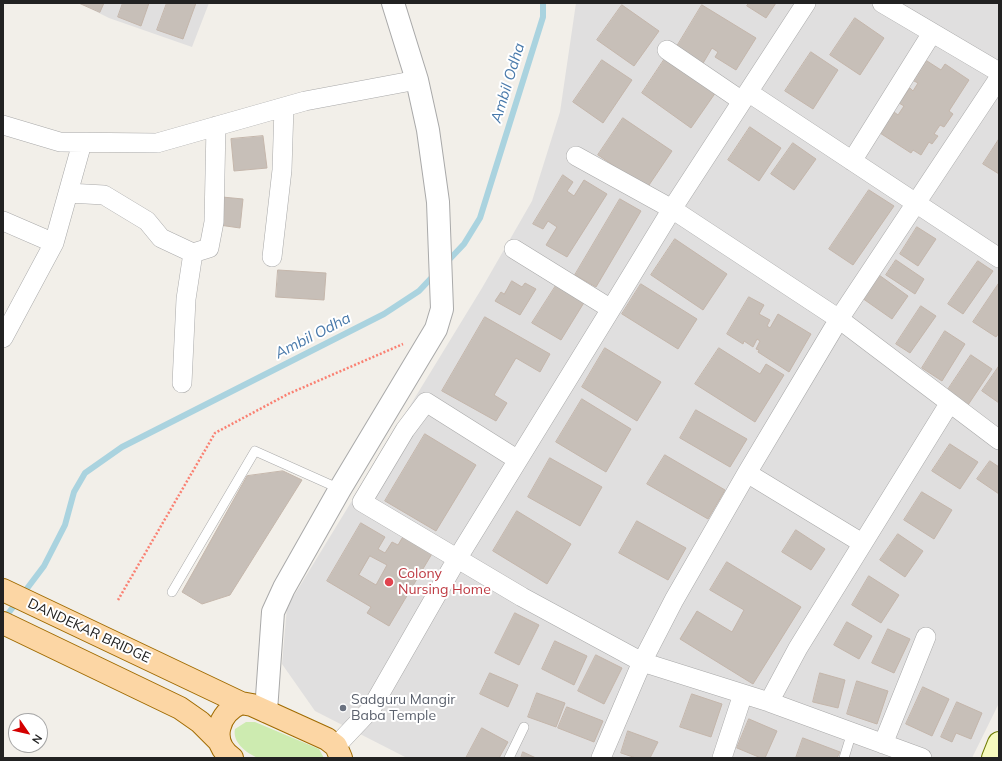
<!DOCTYPE html>
<style>
body{margin:0}
#map{position:relative;width:1002px;height:761px;overflow:hidden;background:#f2efe9;font-family:Mulish,sans-serif}
canvas{display:block}
.frame{position:absolute;inset:0;border:4px solid #222;pointer-events:none}
.north{position:absolute;left:8px;top:713px;width:40px;height:40px;box-sizing:border-box;background:#fff;border:1px solid #a7a7a7;border-radius:50%;rotate:124deg;font-size:11px;font-weight:700;line-height:16px;text-align:center;color:#222}
.north::after{content:'';display:block;margin:auto;width:14px;height:18px;background:#d40000;clip-path:polygon(50% 0,100% 100%,50% 72%,0 100%)}
</style>
<div id="map">
<canvas width="1002" height="761"></canvas>
<div class="frame"></div>
<div class="north">N</div>
</div>
<script>
const ctx = document.querySelector('canvas').getContext('2d');
ctx.lineJoin = 'round';
function fillPath(path, color) { ctx.fillStyle = color; ctx.fill(path, 'evenodd'); }
function strokePath(path, color, width, dash) { ctx.strokeStyle = color; ctx.lineWidth = width; ctx.lineCap = dash ? 'butt' : 'round'; ctx.setLineDash(dash || []); ctx.stroke(path); }
function label(font, color, halo, rows, align = 'center') {
  ctx.font = font + ' Mulish,sans-serif'; ctx.lineWidth = 4; ctx.setLineDash([]); ctx.textBaseline = 'middle'; ctx.strokeStyle = halo; ctx.fillStyle = color; for (const [text, x, y, turn = 0] of rows) {
    ctx.save(); ctx.translate(x, y); ctx.rotate((+turn || 0) * Math.PI / 180); ctx.textAlign = isNaN(turn) ? turn : align; if (halo) ctx.strokeText(text, 0, 0); ctx.fillText(text, 0, 0); ctx.restore();
  }
}
const residential = new Path2D(`
 M79,3H209L192,47L109,18Z
 M576,3H999V703L972,758H407L315,711L282,664L287,607L482,288L532,201L560,112Z`);
const grass = new Path2D(`
 M246,722H255L319,749L324,758C311,758 268,761 258,758C246,753 232,742 235,729Z`);
const stream = new Path2D(`
 M446,263L464,244L480,218L543,17V3
 M4,619L44,566L65,525L74,492L85,473L122,447L384,314L419,291L435,274`);
const building = new Path2D(`
 M79,3H104L100,12Z
 M123,3H149L141,26L118,17Z
 M167,3H196L183,39L157,30Z
 M749,3H776L766,18L747,6Z
 M622,5L659,31L634,66L597,40Z
 M702,5L756,38L736,70L715,57L718,52L712,48L702,65L676,48Z
 M855,18L884,38L860,75L830,55Z
 M811,52L838,70L813,109L785,91Z
 M666,57L716,92L691,128L642,93Z
 M602,60L632,80L603,123L573,102Z
 M927,61L941,70L945,64L969,80L949,111L953,114L944,127L940,125L934,134L938,136L932,144L929,142L921,155L913,150L911,153L880,133L894,112L898,115L904,106L899,103L910,88L913,91L918,83L914,81Z
 M623,118L672,151L647,188L598,155Z
 M750,127L781,148L759,181L728,160Z
 M263,136L267,168L234,171L231,139Z
 M999,139V174L983,164Z
 M793,143L816,159L794,190L771,174Z
 M563,175L573,182L567,191L574,196L584,180L607,194L567,257L546,245L557,227L548,221L543,229L533,224Z
 M869,190L894,206L853,265L829,249Z
 M222,197L243,199L240,228L219,225Z
 M620,199L641,211L596,287L575,275Z
 M917,227L936,239L918,266L900,254Z
 M675,239L727,274L703,310L651,275Z
 M896,260L924,279L915,294L886,275Z
 M978,261L993,271L963,314L948,304Z
 M278,270L326,273L324,300L276,297Z
 M879,275L908,296L892,319L862,298Z
 M512,281L522,287L525,283L536,289L520,315L495,301L501,292L504,294Z
 M999,283V333L996,337L973,322Z
 M557,284L585,301L561,340L532,323Z
 M641,284L697,319L678,349L622,314Z
 M749,297L764,305L759,314L770,320L767,326L770,328L778,314L811,334L789,372L758,352L759,350L756,349L760,341L757,339L753,347L744,341L743,344L727,334Z
 M921,306L936,316L910,353L896,344Z
 M485,317L550,354L540,372L516,358L494,395L507,403L496,421L442,391Z
 M945,331L965,344L942,381L922,368Z
 M605,348L661,382L637,421L582,387Z
 M719,348L760,374L766,364L784,375L755,422L695,384Z
 M971,355L992,369L968,405L947,391Z
 M999,366V403L982,391Z
 M582,399L631,429L606,472L556,442Z
 M696,410L747,439L730,467L680,438Z
 M425,434L476,465L436,531L385,501Z
 M950,444L978,462L960,489L932,471Z
 M665,455L725,490L708,519L647,484Z
 M550,458L602,487L580,526L528,497Z
 M990,461L999,467V494L977,479Z
 M283,471L302,480L230,595L202,604L182,592L247,476Z
 M922,492L952,510L934,539L904,520Z
 M517,511L571,544L547,584L493,551Z
 M637,521L686,548L668,580L619,553Z
 M361,523L385,537L378,549L385,553L392,542L398,545L404,535L433,552L389,626L367,613L371,607L327,581ZM370,556L387,565L376,585L359,575Z
 M796,530L825,549L811,570L782,552Z
 M898,534L923,551L905,577L880,560Z
 M727,562L801,607L753,684L680,639L697,611L732,632L744,610L710,590Z
 M869,576L899,595L881,623L852,605Z
 M515,613L539,625L519,665L495,653Z
 M847,622L872,636L859,659L834,645Z
 M888,629L910,639L894,673L872,663Z
 M555,641L587,656L574,685L542,669Z
 M596,655L622,668L604,704L578,691Z
 M490,673L518,685L508,707L480,694Z
 M820,673L845,680L838,708L813,702Z
 M857,681L888,691L877,724L847,714Z
 M923,687L949,699L932,736L906,724Z
 M537,693L565,703L556,727L528,717Z
 M692,694L722,704L711,737L680,727Z
 M957,702L982,713L971,739L956,733L952,742L941,737Z
 M567,707L603,721L594,742L558,728Z
 M749,719L777,731L765,758H761L737,748Z
 M482,728L508,742L499,758H466Z
 M628,731L658,742L650,758H636L621,753Z
 M803,738L840,752L837,758H796Z
 M523,752L536,758H521Z`);
const path = new Path2D(`
 M118,600L215,433L288,394L403,344`);
const service = new Path2D(`
 M172,592L255,451L340,489
 M509,758L524,727
 M844,758L852,732`);
const minor = new Path2D(`
 M882,3L999,72
 M667,50L742,101
 M748,92L999,258
 M3,125L60,142L157,143L305,101L417,80
 M576,156L672,209L839,319L999,440
 M852,161L932,33
 M68,193L104,195L147,221L161,238L193,253L186,299L182,383
 M3,221L54,243
 M514,249L611,309
 M193,253L209,248L214,222L216,126
 M272,257L282,170L284,107
 M3,338L54,243L82,143
 M518,460L426,402L405,430L362,502L522,597L642,662L769,702L922,758
 M747,473L862,543
 M769,702L798,648L949,404
 M883,744L926,637
 M336,746L371,709L457,559L611,309L672,209L806,3
 M601,758L642,662L674,600L747,473L839,319L999,78
 M722,758L743,694`);
const tertiary = new Path2D(`
 M266,711L273,612L284,588L340,489L436,329L442,309L438,202L428,130L417,80L393,3`);
const secondary = new Path2D(`
 M993,758L999,743`);
const primary = new Path2D(`
 M3,590L241,703
 M3,623L180,708L200,722L219,741
 M232,758C209,742 218,713 241,703L252,705L327,739L336,746L341,758`);
const markers = [
 [389,582,5,"#e0444e"],
 [343,708,4,"#6b7280"]
];
const healthNames = [
 ["Colony",398,574],
 ["Nursing Home",398,590]
];
const streetNames = [
 ["DANDEKAR BRIDGE",89,631,25]
];
const worshipNames = [
 ["Sadguru Mangir",351,700],
 ["Baba Temple",351,716]
];
const waterNames = [
 ["Ambil Odha",508,83,-73],
 ["Ambil Odha",313,336,-27]
];
fillPath(residential, '#e0dfdf');
fillPath(grass, '#cdebb0');
strokePath(stream, '#aad3df', 6);
fillPath(building, '#c7bfb8');
strokePath(building, '#c4b6ab', 1);
strokePath(service, '#a9a9a9', 10);
strokePath(minor, '#a9a9a9', 20);
strokePath(tertiary, '#a9a9a9', 24);
strokePath(secondary, '#707d05', 24);
strokePath(primary, '#a06b00', 24);
strokePath(path, '#fa8072', 2.5, [2, 2]);
strokePath(service, '#fff', 9);
strokePath(minor, '#fff', 19);
strokePath(tertiary, '#fff', 22);
strokePath(secondary, '#f7fabf', 22);
strokePath(primary, '#fcd6a4', 22);
for (const [x, y, r, color] of markers) { const dot = new Path2D(); dot.arc(x, y, r, 0, 2 * Math.PI); ctx.fillStyle = color; ctx.fill(dot); strokePath(dot, '#fff', 1.5); }
label('14px', '#be3a42', '#fff', healthNames, 'left');
label('14px', '#222', '#fff', streetNames);
label('14px', '#5b616d', '#fff', worshipNames, 'left');
label('italic 15px', '#4a7aab', '#fff', waterNames);
</script>
